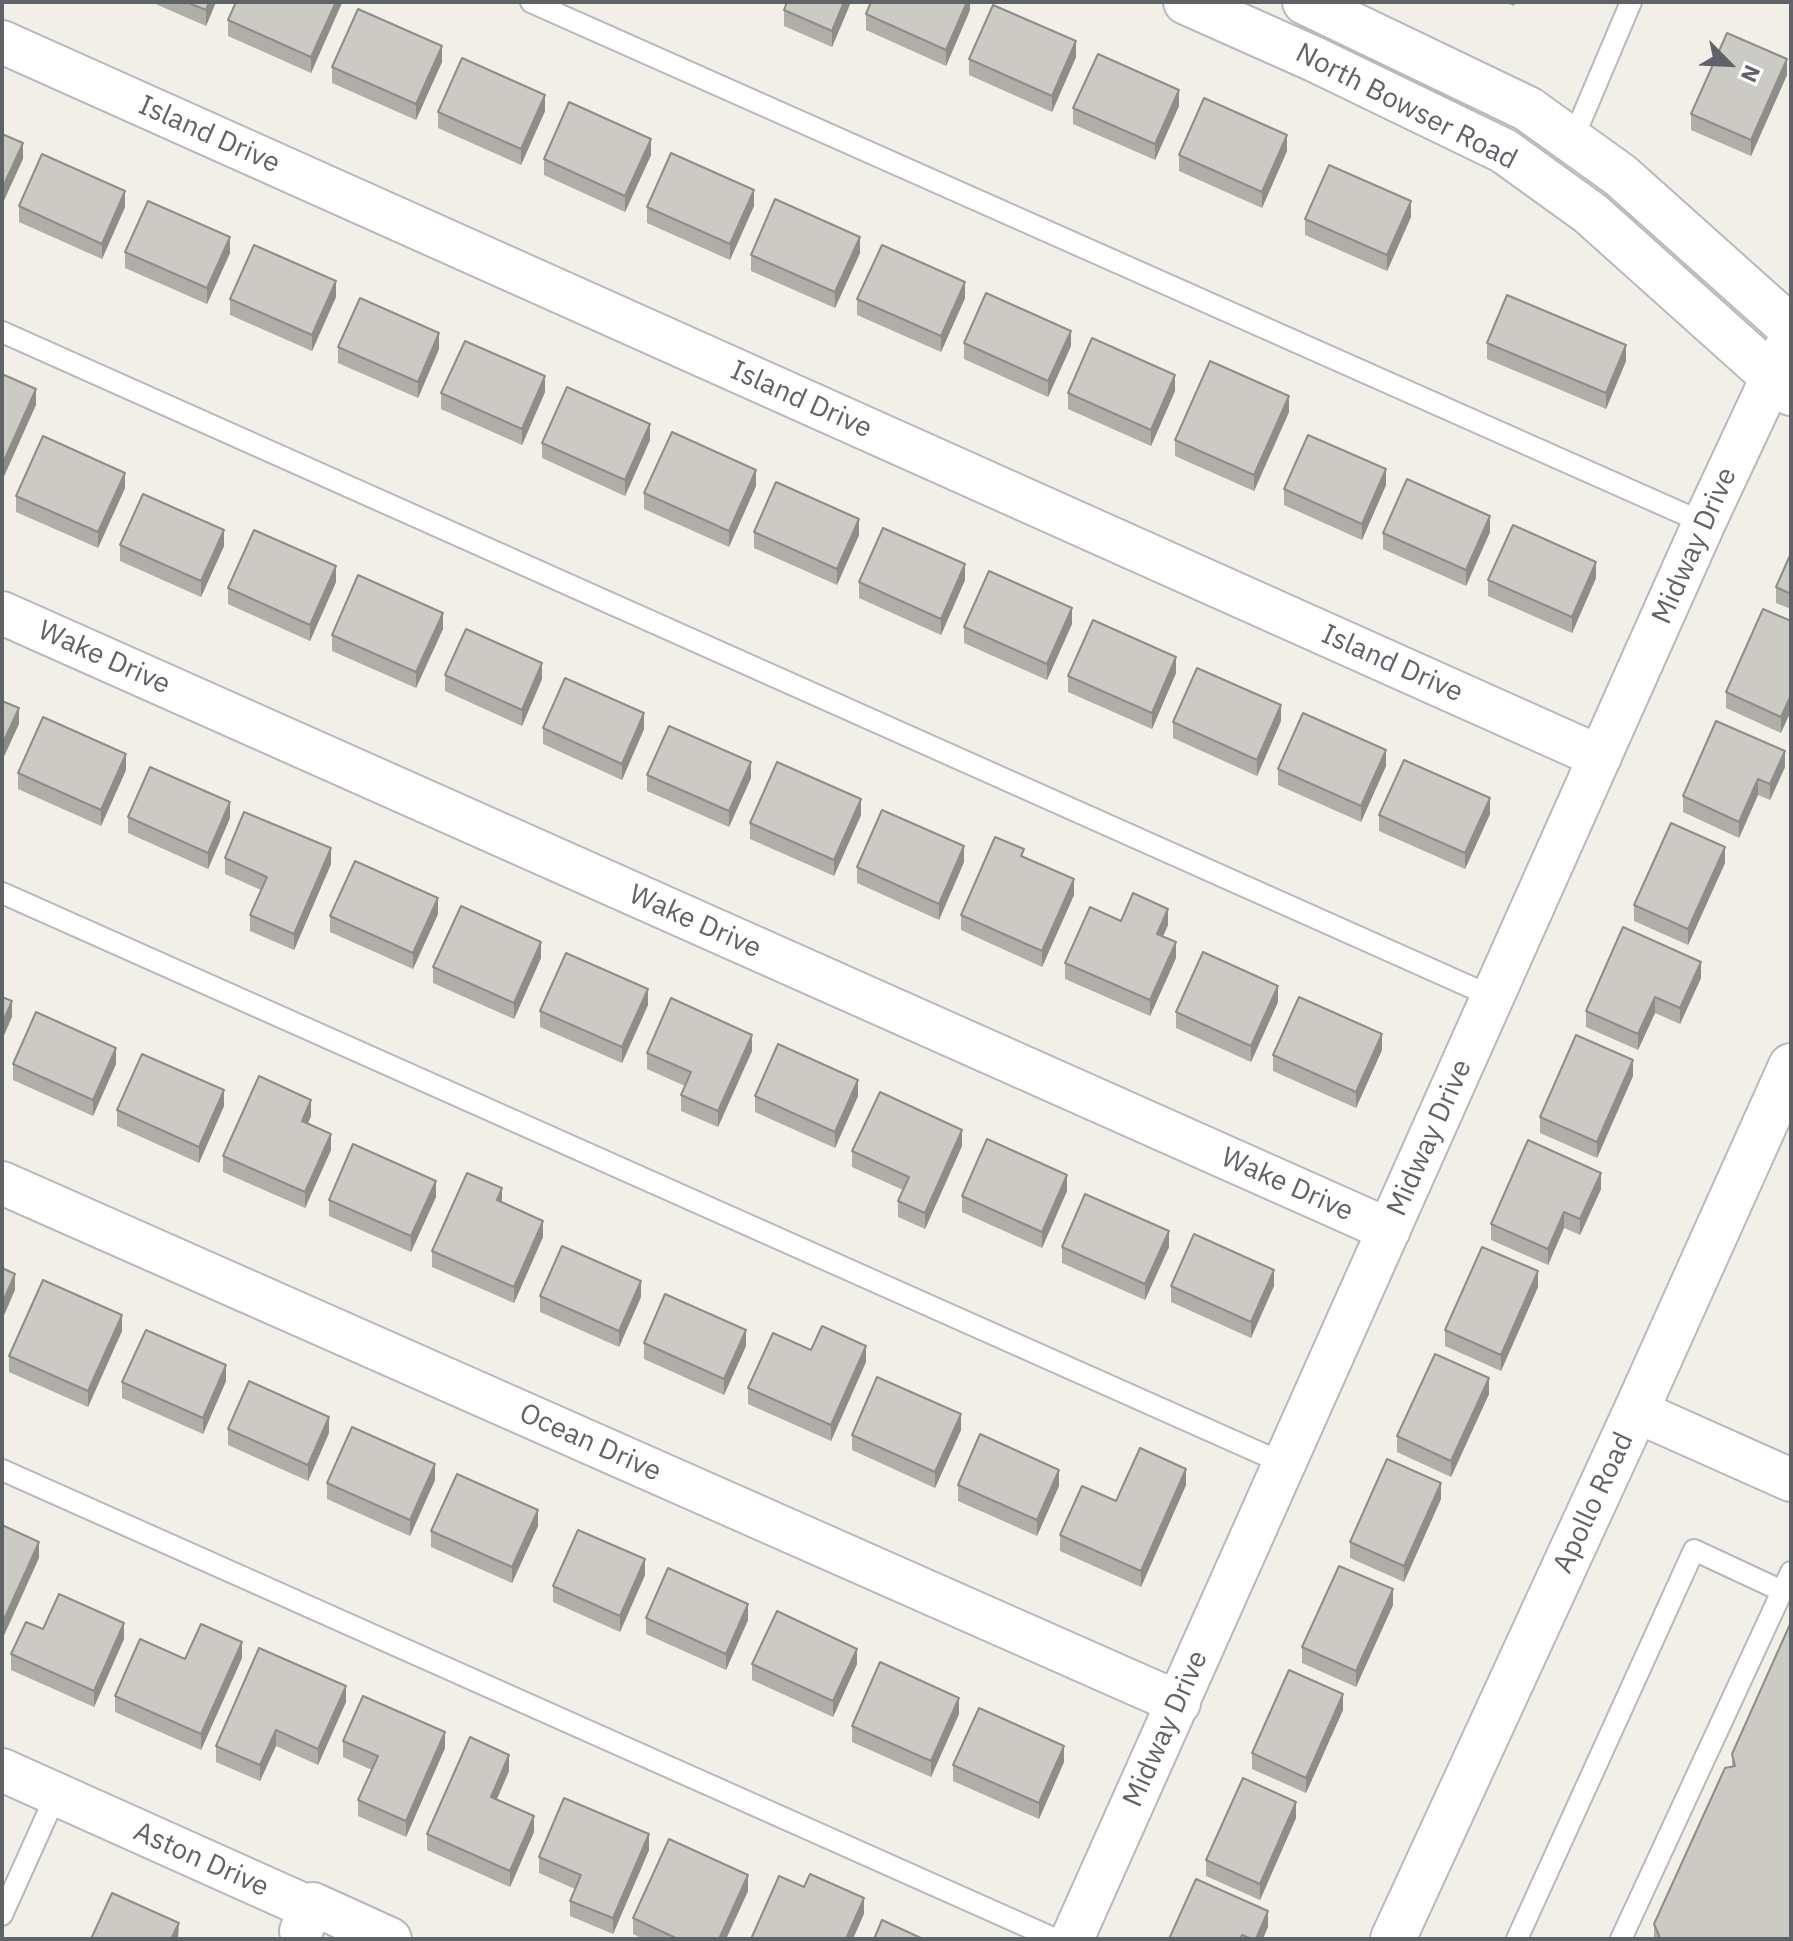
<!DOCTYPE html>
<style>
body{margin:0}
#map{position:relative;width:1793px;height:1941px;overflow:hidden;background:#f1efe8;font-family:"IBM Plex Sans",sans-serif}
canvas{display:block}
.frame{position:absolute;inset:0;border:4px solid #5f6368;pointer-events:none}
.north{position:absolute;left:1689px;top:24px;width:80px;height:80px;-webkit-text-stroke:6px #fff;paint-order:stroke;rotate:114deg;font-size:22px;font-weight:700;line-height:32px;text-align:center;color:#5f6368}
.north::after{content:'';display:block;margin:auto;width:28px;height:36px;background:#5f6368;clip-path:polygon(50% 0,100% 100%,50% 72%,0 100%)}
</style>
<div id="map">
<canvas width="1793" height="1941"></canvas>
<div class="frame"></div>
<div class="north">N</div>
</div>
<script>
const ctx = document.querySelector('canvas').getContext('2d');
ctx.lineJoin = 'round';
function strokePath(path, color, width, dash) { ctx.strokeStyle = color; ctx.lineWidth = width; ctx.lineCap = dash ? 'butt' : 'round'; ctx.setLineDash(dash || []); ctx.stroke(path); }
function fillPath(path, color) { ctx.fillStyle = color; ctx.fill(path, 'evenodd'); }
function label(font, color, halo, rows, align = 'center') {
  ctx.font = font + ' "IBM Plex Sans",sans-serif'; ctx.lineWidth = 8; ctx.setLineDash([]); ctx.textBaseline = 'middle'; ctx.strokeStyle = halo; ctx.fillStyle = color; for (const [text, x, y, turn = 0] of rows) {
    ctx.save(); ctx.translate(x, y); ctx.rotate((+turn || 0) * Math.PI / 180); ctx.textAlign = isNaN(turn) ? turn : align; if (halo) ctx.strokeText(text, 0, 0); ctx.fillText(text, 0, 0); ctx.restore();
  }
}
const lane = new Path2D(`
 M531,2L1704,523
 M1572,141L1631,2
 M2,332L1493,997
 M2,893L1285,1464
 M2,1470L1055,1939
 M2,1915L56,1795
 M1517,1939L1694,1550L1782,1591
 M1621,1939L1791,1572`);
const street = new Path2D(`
 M2,42L1600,757
 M2,613L1389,1230
 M2,1183L1179,1703
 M1636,1411L1791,1480
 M2,1770L301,1904L307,1915
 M301,1931L313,1904L390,1939
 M1072,1939L1704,523L1791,337`);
const secondary = new Path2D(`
 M1186,2L1314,59L1504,151L1590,213L1791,393
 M1305,2L1528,109L1620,175L1791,328
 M1393,1939L1636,1411L1791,1066`);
const wall = new Path2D(`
 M151,2H216L206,26Z
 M342,2L311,73L228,36V20Z
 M851,2L832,47L784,26V10Z
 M970,2V10L946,66L866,30V14Z
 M1504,2H1516L1514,6Z
 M1076,57L1052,112L969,75V59Z
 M442,62L416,120L332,83V67Z
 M1787,75L1751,156L1691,130V114Z
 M1179,106L1155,160L1073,124V108Z
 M545,111L521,165L438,128V112Z
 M1287,151L1262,208L1179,171V155Z
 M651,155L625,212L544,175V159Z
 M19,206L125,207L102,259L19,222Z
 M754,206L730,260L647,223V207Z
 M1411,217L1387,271L1305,235V219Z
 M125,252L230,253L207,304L125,268Z
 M860,253L835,308L751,271V255Z
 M336,297L312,351L230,315V299Z
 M965,298L941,352L857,315V299Z
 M964,343L1071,346L1048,397L964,359Z
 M1487,343L1626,361L1606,409L1487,359Z
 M338,347L439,349L418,398L338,363Z
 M1175,391L1151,446L1068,409V393Z
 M545,392L522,445L441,409V393Z
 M1289,412L1254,491L1175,456V440Z
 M650,440L625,496L542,458V443Z
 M1386,485L1362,540L1284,505V489Z
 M756,486L729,547L644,509V493Z
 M125,488L98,548L16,512V496Z
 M754,532L859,535L837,585L754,548Z
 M1490,532L1466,586L1383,549V533Z
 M120,545L224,546L201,597L120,561Z
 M1791,553V609L1776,603V587Z
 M1596,578L1572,633L1488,596V580Z
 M965,580L941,635L859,598V582Z
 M336,582L310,641L228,604V588Z
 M1791,621L1781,733L1726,708V692Z
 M1072,624L1047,680L964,643V627Z
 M443,629L416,688L332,651V635Z
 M1176,673L1152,729L1068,692V676Z
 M445,675L542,679L522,726L445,691Z
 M1281,721L1257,776L1173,738V722Z
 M543,728L644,729L622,780L543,744Z
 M1386,766L1361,822L1278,785V769Z
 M1785,767L1770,800L1758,795L1739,838L1683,812V796Z
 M126,770L101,826L18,789V773Z
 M647,775L751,778L729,827L647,791Z
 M1490,814L1465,869L1379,831V815Z
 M861,815L834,876L750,839V823Z
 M128,817L230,818L208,869L128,833Z
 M1024,857L1074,895L1042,967L961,930V915Z
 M225,858L331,864L294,950L250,931V915L261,890L225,874Z
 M964,862L939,920L857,883V867Z
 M1725,863L1688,945L1634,921V905Z
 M438,914L413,969L330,932V916Z
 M1121,921L1168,925L1163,936L1176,958L1150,1016L1065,979V963Z
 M541,958L514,1019L433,983V967Z
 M1701,978L1680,1024L1655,1013L1638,1050L1586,1027V1011Z
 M1278,1002L1251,1062L1176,1028V1012Z
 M648,1005L622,1063L540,1027V1011Z
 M1382,1050L1356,1108L1273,1071V1055Z
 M752,1051L718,1127L681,1111V1095L685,1086L647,1069V1053Z
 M13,1064H116L93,1116L13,1080Z
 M1633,1076L1597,1158L1540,1133V1117Z
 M755,1096H858L835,1148L755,1112Z
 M224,1106L199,1163L117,1126V1110Z
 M311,1116L308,1124L331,1150L305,1208L223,1172V1156Z
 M962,1146L925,1229L898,1217V1201L903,1190L852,1167V1151Z
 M1601,1189L1580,1235L1564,1228L1548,1265L1491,1240V1224Z
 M1067,1191L1042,1248L962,1212V1196Z
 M436,1197L411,1252L329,1216V1200Z
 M502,1202L543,1237L514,1303L432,1267V1251Z
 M1062,1247H1169L1145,1300L1062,1263Z
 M1171,1286H1274L1251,1338L1171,1302Z
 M1538,1287L1501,1371L1445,1346V1330Z
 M540,1296L641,1297L619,1347L540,1312Z
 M122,1331L88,1407L9,1372V1356Z
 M644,1343L746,1346L724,1395L644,1359Z
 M866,1362L831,1441L748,1404V1388Z
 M226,1381L203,1434L122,1398V1382Z
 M1489,1394L1451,1477L1397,1452V1436Z
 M228,1429L329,1433L308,1481L228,1445Z
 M961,1430L935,1488L852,1450V1435Z
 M435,1480L410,1536L327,1499V1483Z
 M958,1485L1059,1486L1037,1536L958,1501Z
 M1186,1485L1141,1587L1060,1551V1535L1116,1501Z
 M1441,1499L1404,1582L1350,1558V1542Z
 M538,1526L512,1583L431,1547V1531Z
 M645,1575L620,1632L553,1602V1586Z
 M1393,1605L1356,1687L1302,1663V1647Z
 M646,1618L748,1620L726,1670L646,1634Z
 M43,1629L124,1639L94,1707L11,1670V1654Z
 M242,1658L201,1750L115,1712V1696L185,1659Z
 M752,1664H857L833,1717L752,1680Z
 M346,1702L318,1765L276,1746L260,1781L216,1762V1746Z
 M1343,1710L1306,1793L1252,1769V1753Z
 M959,1714L931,1777L852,1742V1726Z
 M343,1741L445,1748L406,1837L358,1816V1800L372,1770L343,1757Z
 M1732,1754L1791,1939H1654V1924L1732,1767Z
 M1064,1762L1039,1819L953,1781V1765Z
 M509,1771L496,1800L534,1832L510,1887L427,1850V1834Z
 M1296,1818L1260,1900L1206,1876V1860Z
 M649,1850L613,1934L570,1916V1901L575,1889L539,1873V1857Z
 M748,1891L726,1939H643L633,1934V1918Z`);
const shadedWall = new Path2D(`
 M209,2H216L206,26V10Z
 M336,2H342V3L311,73V57Z
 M844,2H851L832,47V31Z
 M967,2H970V10L946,66V50Z
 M1076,41V57L1052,112V96Z
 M442,46V62L416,120V104Z
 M1787,59V75L1751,156V140Z
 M1179,90V106L1155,160V144Z
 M545,95V111L521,165V149Z
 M1287,135V151L1262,208V192Z
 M651,139V155L625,212V196Z
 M23,143V159L2,205V189Z
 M754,190V206L730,260V244Z
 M125,191V207L102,259V244Z
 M1411,201V217L1387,271V255Z
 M230,237V253L207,304V288Z
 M860,237V253L835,308V292Z
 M336,281V297L312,351V335Z
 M965,282V298L941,352V336Z
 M1071,331V346L1048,397V381Z
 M439,333V349L418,398V382Z
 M1626,345V361L1606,409V393Z
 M1175,375V391L1151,446V430Z
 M545,376V392L522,445V429Z
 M36,389V405L2,481V465Z
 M1289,396V412L1254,491V475Z
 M650,424V440L625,496V480Z
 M1386,469V485L1362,540V524Z
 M756,470V486L729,547V531Z
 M125,473V488L98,548V532Z
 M1490,516V532L1466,586V570Z
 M859,519V535L837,585V569Z
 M224,530V546L201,597V581Z
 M1596,562V578L1572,633V617Z
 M965,564V580L941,635V619Z
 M336,566V582L310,641V625Z
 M1072,608V624L1047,680V664Z
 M443,613V629L416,688V672Z
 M1176,657V673L1152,729V713Z
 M542,663V679L522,726V710Z
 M1791,695V711L1781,733V717Z
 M1281,705V721L1257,776V760Z
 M19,708V724L2,761V745Z
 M644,713V729L622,780V764Z
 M1386,750V766L1361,822V806Z
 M1785,751V767L1770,800V784Z
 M126,754V770L101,826V810Z
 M751,762V778L729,827V811Z
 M1758,779V795L1739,838V822Z
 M1490,798V814L1465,869V853Z
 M861,799V815L834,876V860Z
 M230,802V818L208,869V853Z
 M964,846V862L939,920V904Z
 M1725,847V863L1688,945V929Z
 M331,848V864L294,950V934Z
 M1074,879V895L1042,967V951Z
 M438,898V914L413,969V953Z
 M1168,909V925L1157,950V934Z
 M541,942V958L514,1019V1003Z
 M1176,942V958L1150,1016V1000Z
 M1701,962V978L1680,1024V1008Z
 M1278,986V1002L1251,1062V1046Z
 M648,989V1005L622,1063V1047Z
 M1655,997V1013L1638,1050V1034Z
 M12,1001V1017L2,1040V1024Z
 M1382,1034V1050L1356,1108V1092Z
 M752,1035V1051L718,1127V1111Z
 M116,1048V1064L93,1116V1100Z
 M1633,1060V1076L1597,1158V1142Z
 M858,1080V1096L835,1148V1132Z
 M224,1090V1106L199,1163V1147Z
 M311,1100V1116L302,1137V1121Z
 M962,1130V1146L925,1229V1213Z
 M331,1134V1150L305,1208V1192Z
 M1601,1173V1189L1580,1235V1219Z
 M1067,1175V1191L1042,1248V1232Z
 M436,1181V1197L411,1252V1236Z
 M502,1188V1204L497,1200Z
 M1564,1212V1228L1548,1265V1249Z
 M543,1221V1237L514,1303V1287Z
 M1169,1231V1247L1145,1300V1284Z
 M1274,1270V1286L1251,1338V1322Z
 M1538,1271V1287L1501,1371V1355Z
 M15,1274V1290L2,1320V1304Z
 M641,1281V1297L619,1347V1331Z
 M122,1315V1331L88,1407V1391Z
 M746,1330V1346L724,1395V1379Z
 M866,1346V1362L831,1441V1425Z
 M226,1365V1381L203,1434V1418Z
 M1489,1378V1394L1451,1477V1461Z
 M961,1414V1430L935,1488V1472Z
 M329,1417V1433L308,1481V1465Z
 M435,1464V1480L410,1536V1520Z
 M1186,1469V1485L1141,1587V1571Z
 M1059,1470V1486L1037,1536V1520Z
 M1441,1483V1499L1404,1582V1566Z
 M538,1510V1526L512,1583V1567Z
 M39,1542V1558L2,1640V1624Z
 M645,1559V1575L620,1632V1616Z
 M1393,1589V1605L1356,1687V1671Z
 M748,1604V1620L726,1670V1654Z
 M124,1623V1639L94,1707V1691Z
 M242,1642V1658L201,1750V1734Z
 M857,1649V1664L833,1717V1701Z
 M346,1686V1702L318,1765V1749Z
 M1343,1694V1710L1306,1793V1778Z
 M959,1698V1714L931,1777V1761Z
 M276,1730V1746L260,1781V1765Z
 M445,1732V1748L406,1837V1821Z
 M1064,1746V1762L1039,1819V1803Z
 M509,1755V1771L491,1813V1797Z
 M1296,1802V1818L1260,1900V1884Z
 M534,1816V1832L510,1887V1871Z
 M649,1834V1850L613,1934V1918Z
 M748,1875V1891L726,1939H719Z
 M864,1898V1914L853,1939H846Z
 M1268,1911V1927L1263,1939H1256Z
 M179,1923L178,1939H171Z`);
const building = new Path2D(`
 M186,2H209L206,10Z
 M236,2H336L311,57L228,20Z
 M787,2H844L832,31L784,10Z
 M871,2H967L946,50L866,14Z
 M993,5L1076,41L1052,96L969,59Z
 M358,9L442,46L416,104L332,67Z
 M1727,33L1787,59L1751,140L1691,114Z
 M1098,54L1179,90L1155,144L1073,108Z
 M462,58L545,95L521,149L438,112Z
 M1204,98L1287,135L1262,192L1179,155Z
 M569,102L651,139L625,196L544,159Z
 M2,134L23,143L2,189Z
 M671,153L754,190L730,244L647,207Z
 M42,154L125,191L102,244L19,206Z
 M1329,165L1411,201L1387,255L1305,219Z
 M775,199L860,237L835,292L751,255Z
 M148,201L230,237L207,288L125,252Z
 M254,245L336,281L312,335L230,299Z
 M882,245L965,282L941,336L857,299Z
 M986,293L1071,331L1048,381L964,343Z
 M1507,295L1626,345L1606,393L1487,343Z
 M360,298L439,333L418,382L338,347Z
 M1092,338L1175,375L1151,430L1068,393Z
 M465,341L545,376L522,429L441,393Z
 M1210,361L1289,396L1254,475L1175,440Z
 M2,374L36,389L2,465Z
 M567,387L650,424L625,480L542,443Z
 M672,432L756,470L729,531L644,493Z
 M1308,435L1386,469L1362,524L1284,489Z
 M43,436L125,473L98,532L16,496Z
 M1407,479L1490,516L1466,570L1383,533Z
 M776,482L859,519L837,569L754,532Z
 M143,494L224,530L201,581L120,545Z
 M1513,525L1596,562L1572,617L1488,580Z
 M883,528L965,564L941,619L859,582Z
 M254,530L336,566L310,625L228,588Z
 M1791,553V594L1776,587Z
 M989,571L1072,608L1047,664L964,627Z
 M358,575L443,613L416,672L332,635Z
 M1763,609L1791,621V695L1781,717L1726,692Z
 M1093,620L1176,657L1152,713L1068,676Z
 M466,629L542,663L522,710L445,675Z
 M1197,668L1281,705L1257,760L1173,722Z
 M565,678L644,713L622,764L543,728Z
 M2,701L19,708L2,745Z
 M1303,713L1386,750L1361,806L1278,769Z
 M43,717L126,754L101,810L18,773Z
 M1716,721L1785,751L1770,784L1758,779L1739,822L1683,796Z
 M669,726L751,762L729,811L647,775Z
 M1404,760L1490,798L1465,853L1379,815Z
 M777,762L861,799L834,860L750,823Z
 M150,767L230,802L208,853L128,817Z
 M882,810L964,846L939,904L857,867Z
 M244,812L331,848L294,934L250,915L267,877L225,858Z
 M1671,823L1725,847L1688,929L1634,905Z
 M995,837L1024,849L1021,856L1074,879L1042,951L961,915Z
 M355,861L438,898L413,953L330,916Z
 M1133,893L1168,909L1157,934L1176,942L1150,1000L1065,963L1090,907L1121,921Z
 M461,906L541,942L514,1003L433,967Z
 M1623,927L1701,962L1680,1008L1655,997L1638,1034L1586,1011Z
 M1203,952L1278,986L1251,1046L1176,1012Z
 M566,953L648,989L622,1047L540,1011Z
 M2,997L12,1001L2,1024Z
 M1299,997L1382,1034L1356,1092L1273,1055Z
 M671,998L752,1035L718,1111L681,1095L691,1072L647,1053Z
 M36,1012L116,1048L93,1100L13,1064Z
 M1576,1035L1633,1060L1597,1142L1540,1117Z
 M778,1044L858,1080L835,1132L755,1096Z
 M142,1054L224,1090L199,1147L117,1110Z
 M259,1076L311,1100L302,1121L331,1134L305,1192L223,1156Z
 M880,1092L962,1130L925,1213L898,1201L909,1177L852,1151Z
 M987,1139L1067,1175L1042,1232L962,1196Z
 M1528,1140L1601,1173L1580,1219L1564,1212L1548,1249L1491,1224Z
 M353,1144L436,1181L411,1236L329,1200Z
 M467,1173L502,1188L497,1200L543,1221L514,1287L432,1251Z
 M1085,1194L1169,1231L1145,1284L1062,1247Z
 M1194,1234L1274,1270L1251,1322L1171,1286Z
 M562,1246L641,1281L619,1331L540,1296Z
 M1482,1247L1538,1271L1501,1355L1445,1330Z
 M2,1268L15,1274L2,1304Z
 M43,1280L122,1315L88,1391L9,1356Z
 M665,1294L746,1330L724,1379L644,1343Z
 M822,1326L866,1346L831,1425L748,1388L773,1333L811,1350Z
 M146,1330L226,1365L203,1418L122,1382Z
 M1435,1354L1489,1378L1451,1461L1397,1436Z
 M877,1377L961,1414L935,1472L852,1435Z
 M249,1381L329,1417L308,1465L228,1429Z
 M352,1427L435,1464L410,1520L327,1483Z
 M980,1434L1059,1470L1037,1520L958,1485Z
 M1140,1448L1186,1469L1141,1571L1060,1535L1082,1486L1116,1501Z
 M1387,1459L1441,1483L1404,1566L1350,1542Z
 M457,1474L538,1510L512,1567L431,1531Z
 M2,1525L39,1542L2,1624Z
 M578,1530L645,1559L620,1616L553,1586Z
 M1339,1566L1393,1589L1356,1671L1302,1647Z
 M668,1568L748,1604L726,1654L646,1618Z
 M59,1594L124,1623L94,1691L11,1654L26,1622L43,1629Z
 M777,1611L857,1649L833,1701L752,1664Z
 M1791,1622V1939H1656L1660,1938L1654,1924L1725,1768L1735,1766L1732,1754Z
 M201,1624L242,1642L201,1734L115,1696L140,1639L185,1659Z
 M259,1648L346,1686L318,1749L276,1730L260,1765L216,1746Z
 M880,1662L959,1698L931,1761L852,1726Z
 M1289,1670L1343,1694L1306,1778L1252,1753Z
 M363,1696L445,1732L406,1821L358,1800L378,1756L343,1741Z
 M979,1708L1064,1746L1039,1803L953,1765Z
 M470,1737L509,1755L491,1797L534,1816L510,1871L427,1834Z
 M1243,1778L1296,1802L1260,1884L1206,1860Z
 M564,1798L649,1834L613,1918L570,1901L581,1875L539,1857Z
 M669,1839L748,1875L719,1939H678L633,1918Z
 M810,1874L864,1898L846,1939H751L779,1876L804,1887Z
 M1196,1879L1268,1911L1256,1939H1252L1242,1935L1240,1939H1169Z
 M112,1893L179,1923L171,1939H91Z
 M882,1920L923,1939H874Z`);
const streetNames = [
 ["North Bowser Road",1406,107,27],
 ["Island Drive",209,135,24],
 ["Island Drive",801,400,24],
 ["Midway Drive",1695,546,-66],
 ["Wake Drive",104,658,24],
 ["Island Drive",1392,664,24],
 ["Wake Drive",695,922,24],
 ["Midway Drive",1430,1138,-66],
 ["Wake Drive",1287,1185,24],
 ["Ocean Drive",590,1443,24],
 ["Apollo Road",1594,1503,-65],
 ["Midway Drive",1166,1729,-66],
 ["Aston Drive",201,1860,24]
];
strokePath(lane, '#b5b8bc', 24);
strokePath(street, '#b5b8bc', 46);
strokePath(secondary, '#b6babf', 48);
strokePath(lane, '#fff', 20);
strokePath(street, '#fff', 42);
strokePath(secondary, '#fff', 44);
fillPath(wall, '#afaea9');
fillPath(shadedWall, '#8f8d8a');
fillPath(building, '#cccac5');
strokePath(building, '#8f8d8a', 2);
label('28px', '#5f6368', '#fff', streetNames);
</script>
